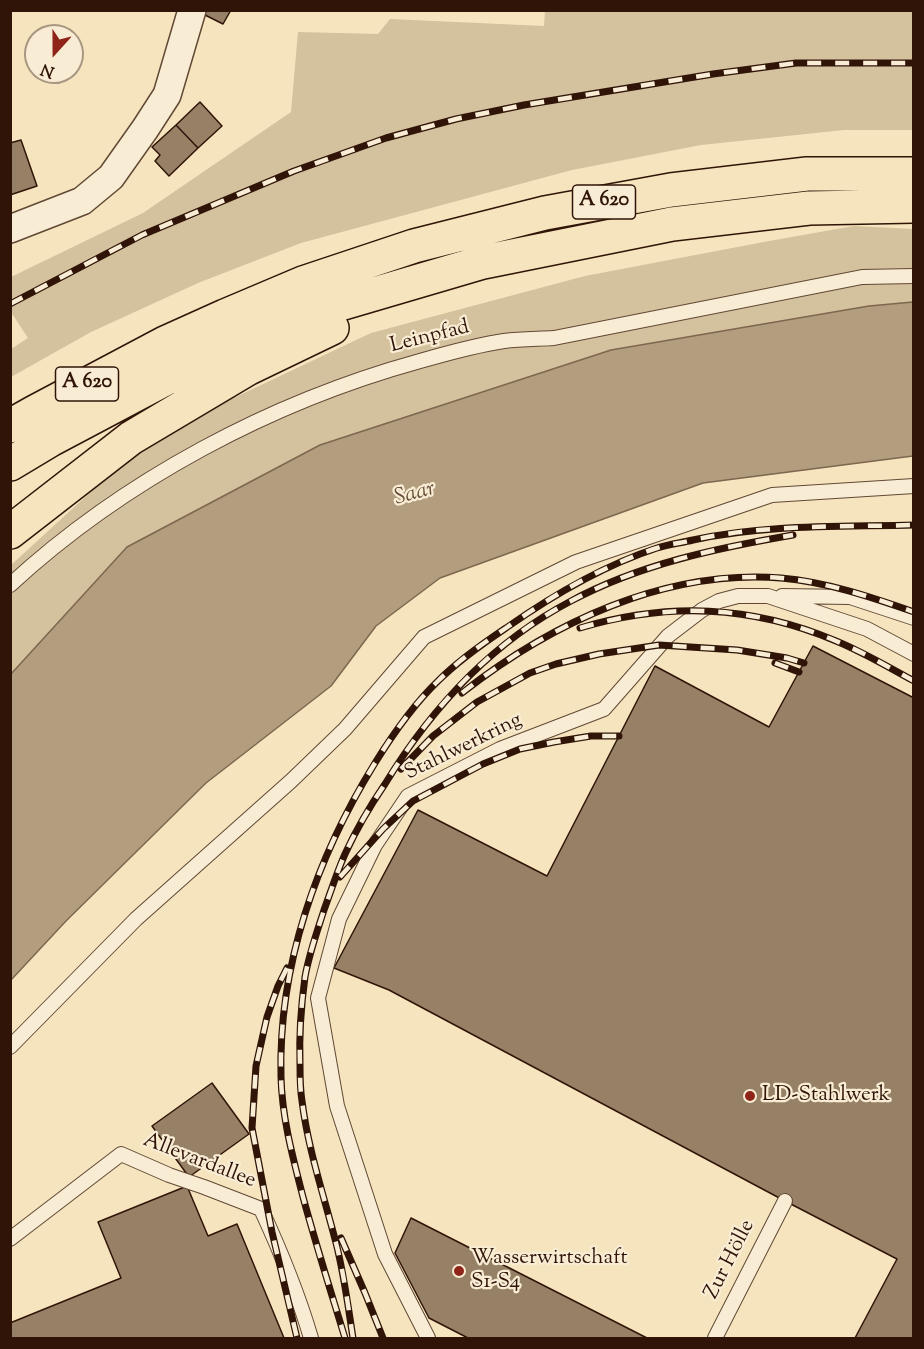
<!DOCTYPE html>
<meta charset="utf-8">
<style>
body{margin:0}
#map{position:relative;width:924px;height:1349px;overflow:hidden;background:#f5e4bd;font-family:"Sorts Mill Goudy",serif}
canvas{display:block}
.frame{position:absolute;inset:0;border:12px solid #301408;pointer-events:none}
.north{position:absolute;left:24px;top:24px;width:60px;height:60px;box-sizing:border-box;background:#f8edd4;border:2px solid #a89682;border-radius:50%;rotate:201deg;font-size:16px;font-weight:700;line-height:24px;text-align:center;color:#301408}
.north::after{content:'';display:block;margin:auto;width:21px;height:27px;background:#8f2418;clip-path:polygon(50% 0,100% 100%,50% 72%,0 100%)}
</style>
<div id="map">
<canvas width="924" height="1349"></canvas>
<div class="frame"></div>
<div class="north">N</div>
</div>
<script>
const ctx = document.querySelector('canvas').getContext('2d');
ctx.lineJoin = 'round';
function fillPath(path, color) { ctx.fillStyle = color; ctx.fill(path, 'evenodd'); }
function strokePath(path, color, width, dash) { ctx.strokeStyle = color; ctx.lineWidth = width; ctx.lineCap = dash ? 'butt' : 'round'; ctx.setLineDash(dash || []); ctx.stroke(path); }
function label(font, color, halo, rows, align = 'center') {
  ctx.font = font + ' "Sorts Mill Goudy",serif'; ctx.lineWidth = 4.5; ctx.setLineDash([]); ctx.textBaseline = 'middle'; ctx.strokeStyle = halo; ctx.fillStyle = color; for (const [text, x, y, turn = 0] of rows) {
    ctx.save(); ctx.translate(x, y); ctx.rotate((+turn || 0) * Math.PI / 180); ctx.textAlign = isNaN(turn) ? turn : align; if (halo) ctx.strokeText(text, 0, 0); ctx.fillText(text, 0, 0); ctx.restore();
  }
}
const green = new Path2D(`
 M545,10L913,11V130H844L701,145L572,170L301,243L198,283L91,332L11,377V349L28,338L11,312V277L143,213L291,112L298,32L378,34L390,19L544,26Z
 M854,226L913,229V302L869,306L11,674V565L94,489L140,452L202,413L371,333L585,276L769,241Z`);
const water = new Path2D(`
 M913,302V456L703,483L440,578L376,626L331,686L206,783L66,921L11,980V674L127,547L320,445L611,350L869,306Z`);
const building = new Path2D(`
 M202,10H231L223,24L201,13Z
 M200,102L222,126L198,148L176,125Z
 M176,125L198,148L169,176L155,161L160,155L152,147Z
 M21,140L37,186L10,195V143Z
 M813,646L914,698V1338H855L897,1259L785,1201L389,990L334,968L418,810L547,876L655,666L769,727Z
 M212,1083L249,1134L189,1177L152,1126Z
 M187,1186L208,1236L237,1224L284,1338H10V1323L121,1278L98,1222Z
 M411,1218L647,1338H468L429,1318L395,1253Z`);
const lane = new Path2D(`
 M10,585C124,480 271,402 420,361C448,353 476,345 504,341C521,339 538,339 554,338L862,277L914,276
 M782,596L850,597L914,618
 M10,1047L136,919L291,781L345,729L424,637L576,562L772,495L914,486
 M10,1239L121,1154L169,1175L204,1187L261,1209C280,1250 298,1294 311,1338
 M428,1338L385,1254L337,1106L318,998L339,919L375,845L408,796L500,749L604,709L668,636L702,610L719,601L738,596H768L867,629L914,654
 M715,1338L785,1201`);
const street = new Path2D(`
 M10,229L82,201L111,177L145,129L167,95L192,10`);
const highway = new Path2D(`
 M10,426L33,413L165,343L225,316L303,283L414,246L545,213L671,190L807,174H914
 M10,464L50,440L167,378L240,343L323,309L483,262L672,224L809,208L914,206
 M10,532L131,438L247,369L332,328`);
const rail = new Path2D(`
 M10,304L142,235L294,171L386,138L456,119L524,105L713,74L796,63H914
 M580,628C668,602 751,605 836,641C863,652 888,667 914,681
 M775,663L799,672
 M462,693C551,623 665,569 781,578C827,582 871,597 914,612
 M401,769L433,736L477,702L530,673L556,664L599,654L659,645L737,650L787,658L804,663
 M340,877L383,829L413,801L483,764L520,749L554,742L591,736H619
 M287,968L278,986L267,1017L256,1066L252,1128L272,1232L297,1338
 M341,1238L365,1293L383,1338
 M345,1338C331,1292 316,1245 303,1197C293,1158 282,1118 281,1077C278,965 317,857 375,763C393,734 413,705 438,681C459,660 482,644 506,628C553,595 602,566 657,548C669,544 681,543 693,540C766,524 840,527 914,525
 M353,1338C348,1306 344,1274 336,1243C324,1196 308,1149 302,1101C300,1089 300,1076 300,1064C299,1035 301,1006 305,977C309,954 317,932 324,910C331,891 337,872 345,854C356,830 370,806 385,784C432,707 491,643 571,601C640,564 717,548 793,535`);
const markers = [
 [750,1096,6,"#8f2418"],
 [459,1271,6,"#8f2418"]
];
const shields = [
 [604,202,63],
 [87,384,63]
];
const shieldNames = [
 ["A 620",604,202],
 ["A 620",87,384]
];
const streetNames = [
 ["Leinpfad",430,338,-14],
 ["Stahlwerkring",464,748,-26],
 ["Allevardallee",199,1162,21],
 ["Zur Hölle",731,1260,-63]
];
const poiNames = [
 ["LD-Stahlwerk",762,1096],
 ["Wasserwirtschaft",471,1259],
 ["S1-S4",471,1283]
];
const waterNames = [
 ["Saar",415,495,-15]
];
fillPath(green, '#d4c19e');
fillPath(water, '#b29d7f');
strokePath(water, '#7e664f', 1.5);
fillPath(building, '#968066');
strokePath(building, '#301408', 1.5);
strokePath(lane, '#614835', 16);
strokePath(street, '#614835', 30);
strokePath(highway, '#301408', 36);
strokePath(lane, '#f8edd4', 14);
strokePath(street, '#f8edd4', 27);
strokePath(highway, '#f5e4bd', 33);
strokePath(rail, '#301408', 7);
strokePath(rail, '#f8edd4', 4.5, [14]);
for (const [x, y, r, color] of markers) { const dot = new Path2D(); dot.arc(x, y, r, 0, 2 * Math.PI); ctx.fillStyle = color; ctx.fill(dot); strokePath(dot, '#f8edd4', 2); }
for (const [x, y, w] of shields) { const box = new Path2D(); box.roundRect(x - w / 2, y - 17, w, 34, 4.5); ctx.fillStyle = '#f8edd4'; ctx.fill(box); strokePath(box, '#301408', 1.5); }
label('bold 20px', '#301408', null, shieldNames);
label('21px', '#301408', '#f8edd4', streetNames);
label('21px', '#301408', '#f8edd4', poiNames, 'left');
label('italic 22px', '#644b38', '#f8edd4', waterNames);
</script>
